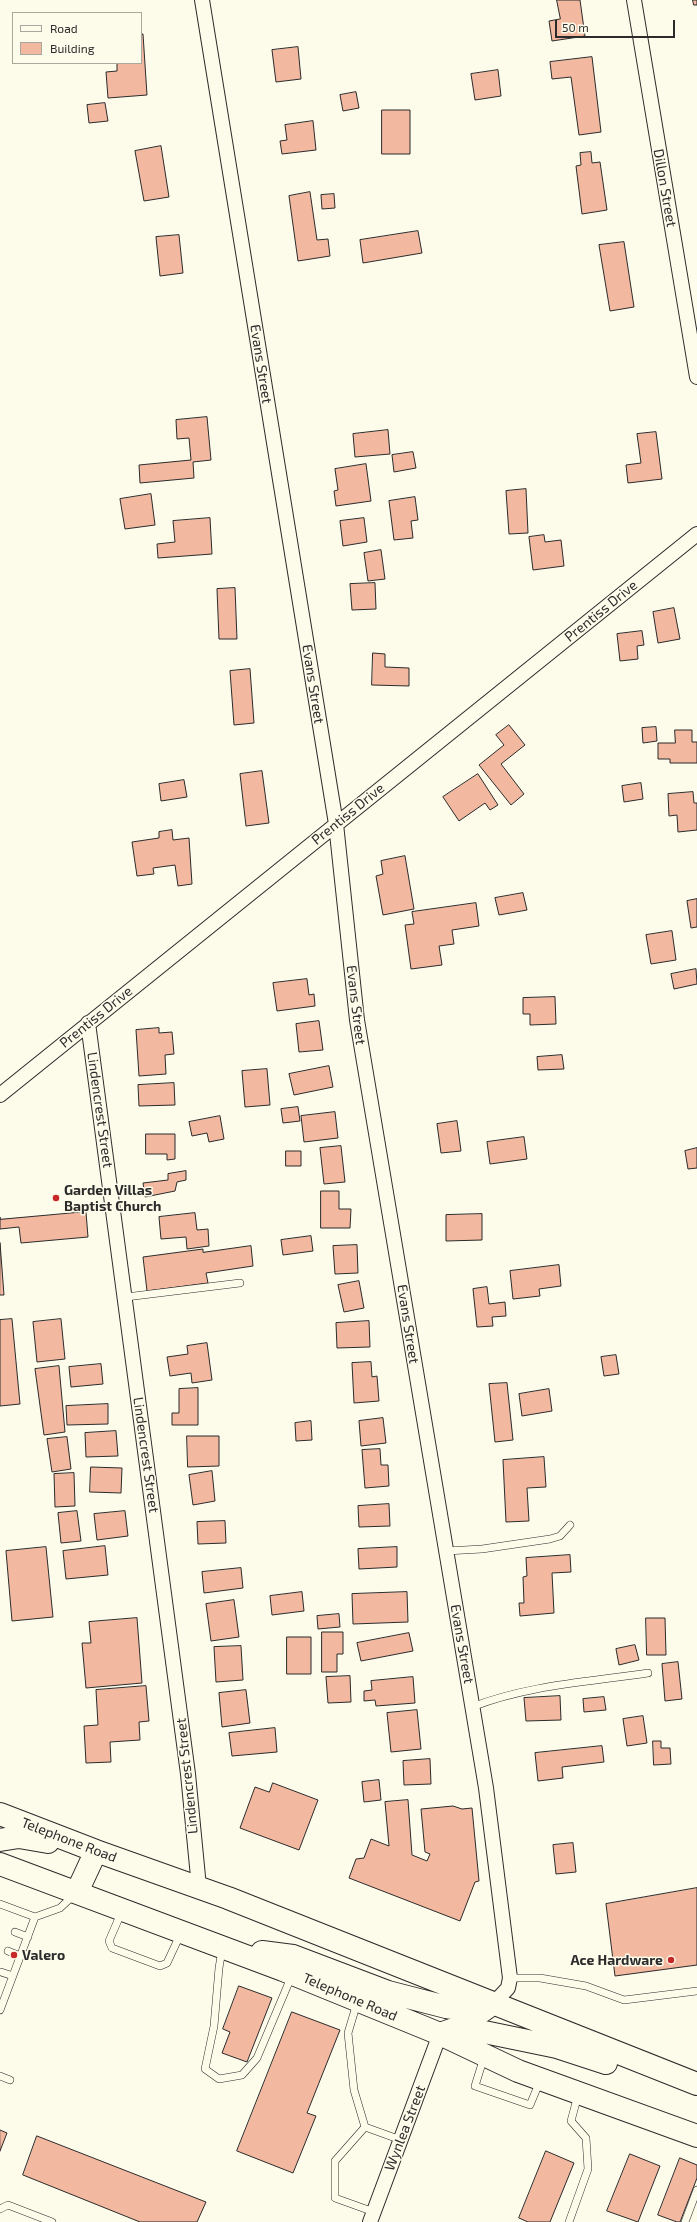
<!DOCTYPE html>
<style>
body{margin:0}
#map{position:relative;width:697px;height:2222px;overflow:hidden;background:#fdfbea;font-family:"Exo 2",sans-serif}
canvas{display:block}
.legend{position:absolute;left:12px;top:12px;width:130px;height:52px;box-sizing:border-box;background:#fdfbea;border:1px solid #a9a89e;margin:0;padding:5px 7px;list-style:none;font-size:12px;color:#2b2b2b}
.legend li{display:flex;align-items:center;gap:8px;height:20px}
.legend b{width:20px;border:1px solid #a9a89e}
.scale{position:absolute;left:555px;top:20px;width:120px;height:18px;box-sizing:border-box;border:2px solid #2b2b2b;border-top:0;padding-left:5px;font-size:12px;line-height:14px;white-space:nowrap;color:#2b2b2b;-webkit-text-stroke:3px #fdfbea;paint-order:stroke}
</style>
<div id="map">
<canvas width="697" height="2222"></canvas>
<ul class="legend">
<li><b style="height:5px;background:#fdfbea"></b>Road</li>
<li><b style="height:11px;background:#f2b8a0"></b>Building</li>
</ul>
<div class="scale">50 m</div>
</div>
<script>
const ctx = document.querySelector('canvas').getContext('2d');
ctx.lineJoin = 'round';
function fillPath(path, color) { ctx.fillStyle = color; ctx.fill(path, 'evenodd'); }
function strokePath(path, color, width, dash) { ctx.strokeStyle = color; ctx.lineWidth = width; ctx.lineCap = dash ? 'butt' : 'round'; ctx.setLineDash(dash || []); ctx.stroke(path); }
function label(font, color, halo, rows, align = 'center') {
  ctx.font = font + ' "Exo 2",sans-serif'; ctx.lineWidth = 3; ctx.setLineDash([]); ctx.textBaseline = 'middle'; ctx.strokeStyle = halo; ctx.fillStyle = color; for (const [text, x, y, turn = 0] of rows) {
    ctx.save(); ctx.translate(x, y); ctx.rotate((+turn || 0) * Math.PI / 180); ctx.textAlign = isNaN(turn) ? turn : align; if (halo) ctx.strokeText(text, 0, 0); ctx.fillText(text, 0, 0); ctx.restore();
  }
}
const building = new Path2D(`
 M557,0H580L585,36L552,41L549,21L560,19Z
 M693,0H697V5H694Z
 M141,34H143L147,95L108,98L106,72L117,71V63H141Z
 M298,47L301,79L276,82L272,50Z
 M592,57L601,132L579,135L571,77L552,79L550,62Z
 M498,70L501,96L475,100L471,74Z
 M356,92L359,108L343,111L340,95Z
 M105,103L108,121L89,123L87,105Z
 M382,110H410V154H382Z
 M313,121L316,150L282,154L280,141L287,140L285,125Z
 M161,146L169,197L144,201L135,151Z
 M591,152L592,163L600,162L607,210L582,214L576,166L581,165L580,153Z
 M310,192L317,240L328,239L330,256L298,261L289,196Z
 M334,194L335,208L322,209L321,195Z
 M418,231L422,253L363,263L360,240Z
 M179,235L183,273L160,276L156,237Z
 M624,242L634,307L610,311L599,245Z
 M207,417L211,460L193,462L194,478L140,483L139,465L191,460L189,438L177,439L176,420Z
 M388,430L390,454L355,457L353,434Z
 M656,432L662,479L628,483L626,465L641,463L637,434Z
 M413,452L416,468L394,472L392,455Z
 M366,464L371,501L336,506L334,491L338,490L335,469Z
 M526,489L528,533L509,534L506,491Z
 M151,494L155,525L125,529L120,499Z
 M415,497L418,520L411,521L413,538L394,540L389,501Z
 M210,518L212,554L158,558L157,544L175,542L173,521Z
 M364,518L367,542L343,546L340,521Z
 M544,535L545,542L561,540L564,566L533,570L529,537Z
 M381,550L385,579L368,581L364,553Z
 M375,583L376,609L352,610L350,584Z
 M235,588L237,639H219L217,589Z
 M674,608L680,639L658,643L653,612Z
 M642,631L644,645L637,646L638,659L620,661L617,634Z
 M373,653L385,654V667L409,668V686L372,685Z
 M250,669L254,723L234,725L230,671Z
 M509,725L525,745L501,764L524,794L511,805L479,765L504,745L496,735Z
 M656,727L657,741L643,743L642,728Z
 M675,730H692V742H697V763H670V759H658V743H675Z
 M262,771L269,823L246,826L240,774Z
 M478,774L498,805L490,810L485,803L459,821L443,797Z
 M184,780L187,797L161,801L159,784Z
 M641,783L643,799L624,802L622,786Z
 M693,792L694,803H697V830L678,832L677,815L669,816L668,794Z
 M172,830L173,840L189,838L192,884L178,886L175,865L153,868L154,874L137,876L132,842L159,838V832Z
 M405,856L414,909L383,915L376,876L383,874L381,861Z
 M523,893L527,910L499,915L495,898Z
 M697,899V927L691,928L687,901Z
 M476,903L479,926L452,930L454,944L439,946L442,965L411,969L405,925L414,924L412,912Z
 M672,931L676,960L651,964L646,935Z
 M696,969L697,984L674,989L671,974Z
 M307,979L309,995L314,994L315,1006L277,1011L273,983Z
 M555,997L556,1024L530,1025V1014H523V998Z
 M319,1021L323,1050L299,1052L296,1024Z
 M159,1028V1033L172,1032L174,1054L165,1055L166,1074L139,1076L136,1030Z
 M562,1055L564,1069L538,1070L537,1057Z
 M329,1066L333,1087L294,1095L289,1074Z
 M267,1069L270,1105L245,1107L242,1071Z
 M174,1083L175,1105L139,1106L138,1085Z
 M298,1107L300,1121L283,1123L281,1109Z
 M335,1112L338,1138L304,1142L301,1116Z
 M220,1116L224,1139L209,1142L207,1133L192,1136L189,1122Z
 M457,1121L461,1151L441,1153L437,1124Z
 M146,1134H175V1159L167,1160V1154H146Z
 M524,1137L527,1159L490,1164L487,1142Z
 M341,1146L345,1182L324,1184L320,1148Z
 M697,1148V1168L688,1169L685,1151Z
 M286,1151H301V1166H286Z
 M186,1171V1180L177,1182L175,1191L145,1197L143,1183L168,1180V1174Z
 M321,1191H339V1209H351L350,1228H321Z
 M86,1212L88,1237L21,1243L19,1227L0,1229V1217V1219Z
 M195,1213L197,1230L208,1229L209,1246L187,1249L186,1237L161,1239L159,1217Z
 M482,1214V1240L446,1241V1215Z
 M311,1236L313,1251L283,1255L281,1240Z
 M0,1243L4,1295H0Z
 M357,1245L358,1273L335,1274L333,1246Z
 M251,1246L253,1266L206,1273L208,1283L147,1291L143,1257L203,1249V1252Z
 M559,1265L561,1286L539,1289L540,1296L513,1299L510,1271Z
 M359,1281L364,1308L344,1312L338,1285Z
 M487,1287L489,1304L505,1302L506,1316L492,1317L493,1326L477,1327L473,1289Z
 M12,1319L20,1404L0,1406V1320Z
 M61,1319L65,1359L37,1362L33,1322Z
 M369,1321L370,1347L337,1348L336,1323Z
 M207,1343L212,1380L192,1383L191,1373L170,1376L167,1357L188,1354L187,1346Z
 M616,1355L619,1374L604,1376L601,1357Z
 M371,1362L372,1377L377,1376L379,1401L354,1403L352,1363Z
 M101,1364L103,1384L71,1387L69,1367Z
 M59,1366L65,1432L44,1435L35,1369Z
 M507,1383L513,1440L495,1442L489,1384Z
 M198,1388V1425H172V1413H179V1389Z
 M549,1389L552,1411L522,1416L519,1394Z
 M108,1404V1424L67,1425L66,1406Z
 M383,1418L386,1443L361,1446L359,1421Z
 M311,1421L312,1440L296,1441L295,1423Z
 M116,1431L118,1456L86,1457L85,1433Z
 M187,1436H219V1466L188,1467Z
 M67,1437L71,1469L52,1472L47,1439Z
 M380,1449L381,1465H388L389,1486L365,1488L362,1450Z
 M544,1457L546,1487L527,1488L529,1521L506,1522L503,1460Z
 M91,1467L122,1468L121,1493L90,1492Z
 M212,1471L215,1501L193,1505L189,1475Z
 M74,1473L75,1506L55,1507L54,1474Z
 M389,1504L390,1526L359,1527L358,1506Z
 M77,1511L81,1541L61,1543L58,1513Z
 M125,1511L128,1536L97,1540L94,1514Z
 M225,1521L226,1543L198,1544L197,1522Z
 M105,1546L108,1575L66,1579L63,1551Z
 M46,1547L53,1617L12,1621L6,1551Z
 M397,1547V1567L359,1569L358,1549Z
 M570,1555L571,1572L552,1573L554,1613L520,1616L519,1603H524L523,1577L527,1576L526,1558Z
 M241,1568L243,1588L204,1593L202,1572Z
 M302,1592L304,1611L272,1615L270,1596Z
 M407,1592L408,1622L353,1624L352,1594Z
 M234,1600L239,1637L211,1641L206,1604Z
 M339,1614L340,1627L318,1629L317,1616Z
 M137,1618L142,1683L86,1688L82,1643H91L89,1622Z
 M646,1618H665L666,1655H647Z
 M322,1632H343V1654H337V1672H322Z
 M409,1633L413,1651L361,1661L357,1643Z
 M287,1637H311V1674H287Z
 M635,1645L639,1660L619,1665L616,1649Z
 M241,1646L243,1680L216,1682L214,1647Z
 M678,1662L682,1699L665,1701L662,1664Z
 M350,1676L351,1702L328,1703L326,1677Z
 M413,1677L415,1703L376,1706L375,1700L364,1701V1691L372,1690L371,1681Z
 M146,1686L149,1721L139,1722L140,1740L110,1742L111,1762L86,1763L84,1726L98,1725L96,1690Z
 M246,1690L250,1723L222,1727L219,1693Z
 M560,1696L561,1720L526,1721L524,1698Z
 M604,1697L606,1710L584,1712L583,1699Z
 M417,1710L421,1749L391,1752L387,1713Z
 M643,1716L647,1743L627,1746L623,1719Z
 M275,1728L277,1752L232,1756L229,1733Z
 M653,1741H661V1748H670L671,1764L654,1765Z
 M602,1746L604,1762L562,1767L563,1778L538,1781L535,1753Z
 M430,1759L431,1784L404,1785L403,1761Z
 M379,1780L381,1800L364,1802L362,1782Z
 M273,1783L318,1800L299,1850L240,1828L255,1787L269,1792Z
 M408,1800L412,1855L427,1861L430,1854L425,1852L421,1809L453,1806L462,1809L472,1808L479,1881L475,1882L460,1921L349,1878L356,1859L364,1858L371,1839L389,1846L385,1802Z
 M573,1843L576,1872L556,1874L553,1845Z
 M697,1888V1965L615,1976L606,1904Z
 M239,1986L272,1998L247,2062L222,2053L230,2032L223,2029Z
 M292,2012L340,2030L307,2113L316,2116L293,2173L237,2151Z
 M0,2130L7,2133L0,2151Z
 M37,2136L206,2202L197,2222H140L23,2175Z
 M546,2151L574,2163L550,2222H528L519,2218Z
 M630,2154L660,2166L638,2222L607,2211Z
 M680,2158L697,2165V2178L680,2222H677L658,2215Z`);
const lane = new Path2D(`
 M126,1297L240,1283
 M446,1551L482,1549L550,1539L560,1536L570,1525
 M472,1707C528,1685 589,1682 648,1673
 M0,1904L35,1917
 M122,1911L109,1941L112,1948L160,1966L167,1963L180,1935
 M15,1932L28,1937
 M222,1950L219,1968L214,2026L205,2069L219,2079L242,2075L257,2058L292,1975
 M8,1951L20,1956
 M1,1972L13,1976
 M510,1978H540L586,1986L624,2000L697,1991
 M357,2003L348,2033L354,2090L365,2127L401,2140
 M0,2010L35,1917L60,1908L74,1895
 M484,2057L475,2086L530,2105L540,2081
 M0,2076L10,2080
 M365,2127L335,2161V2198L374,2212
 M0,2209L8,2205L52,2222
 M569,2222L588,2169L586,2138L571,2121L578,2095
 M685,2222L697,2190`);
const street = new Path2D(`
 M202,0L336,824L357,1020L486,1788L510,1978L508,1988L494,2003
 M634,0L697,377
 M88,1023L188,1774L199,1887
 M0,1095L697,534
 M370,2222L440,2034`);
const primary = new Path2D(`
 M0,1814L96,1851L228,1898L697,2084
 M0,1840L19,1837L48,1842
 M0,1864L283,1970L440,2034L518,2071L697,2136
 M77,1892L96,1851
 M262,1952L293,1956L388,1992L446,2007L481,2012L494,2003
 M440,2034L460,2027L557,2047L606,2063`);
const markers = [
 [56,1198,4,"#c62828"],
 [14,1955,4,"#c62828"],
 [671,1960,4,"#c62828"]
];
const streetNames = [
 ["Dillon Street",665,188,80],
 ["Evans Street",261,364,81],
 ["Prentiss Drive",601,611,-39],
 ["Evans Street",313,684,81],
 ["Prentiss Drive",348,814,-39],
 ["Evans Street",356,1005,83],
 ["Prentiss Drive",96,1017,-39],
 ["Lindencrest Street",100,1110,82],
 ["Evans Street",408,1324,81],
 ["Lindencrest Street",146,1455,82],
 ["Evans Street",462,1644,80],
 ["Lindencrest Street",187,1776,-96],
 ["Telephone Road",69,1840,21],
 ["Telephone Road",350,1997,23],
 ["Wynlea Street",405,2128,-69]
];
const poiNames = [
 ["Garden Villas",64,1190],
 ["Baptist Church",64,1206],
 ["Valero",22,1955],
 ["Ace Hardware",663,1960,"right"]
];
fillPath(building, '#f2b8a0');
strokePath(building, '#2b2b2b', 1);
strokePath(lane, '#2b2b2b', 8);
strokePath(street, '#2b2b2b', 16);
strokePath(primary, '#2b2b2b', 24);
strokePath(lane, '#fdfbea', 7);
strokePath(street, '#fdfbea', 14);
strokePath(primary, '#fdfbea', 22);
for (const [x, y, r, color] of markers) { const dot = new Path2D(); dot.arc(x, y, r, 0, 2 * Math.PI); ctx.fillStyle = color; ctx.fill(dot); strokePath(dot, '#fdfbea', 1.5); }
label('14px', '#2b2b2b', '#fdfbea', streetNames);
label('bold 14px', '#2b2b2b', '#fdfbea', poiNames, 'left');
</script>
